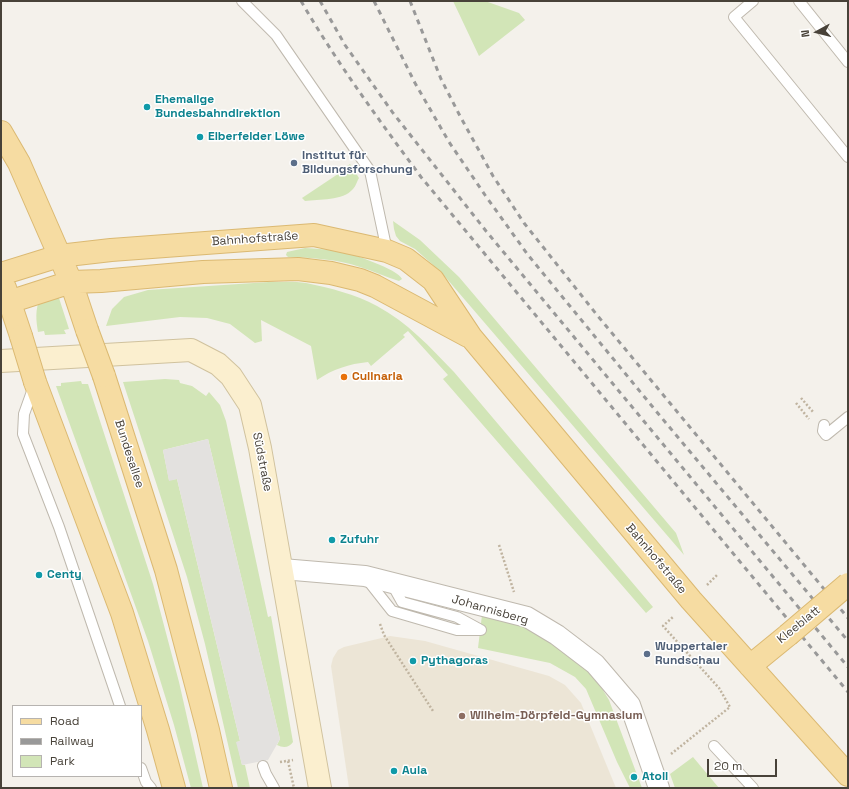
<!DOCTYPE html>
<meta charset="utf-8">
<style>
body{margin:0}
#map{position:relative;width:849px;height:789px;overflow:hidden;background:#f4f1eb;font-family:"Space Grotesk",sans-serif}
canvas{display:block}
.frame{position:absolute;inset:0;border:2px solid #484239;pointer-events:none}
.legend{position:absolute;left:12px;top:705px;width:130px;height:72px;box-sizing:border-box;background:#fff;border:1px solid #b6b3b0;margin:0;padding:5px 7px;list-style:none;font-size:12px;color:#484239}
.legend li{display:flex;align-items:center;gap:8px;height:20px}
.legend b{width:20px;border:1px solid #b6b3b0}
.north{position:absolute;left:797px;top:12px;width:40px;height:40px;-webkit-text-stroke:3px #fff;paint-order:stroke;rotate:263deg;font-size:11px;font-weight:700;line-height:16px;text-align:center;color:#484239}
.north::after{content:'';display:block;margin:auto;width:14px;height:18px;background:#484239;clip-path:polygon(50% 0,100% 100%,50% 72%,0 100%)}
.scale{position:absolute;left:707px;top:759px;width:70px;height:18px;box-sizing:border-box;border:2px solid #484239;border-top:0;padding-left:5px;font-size:12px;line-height:14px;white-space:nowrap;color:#484239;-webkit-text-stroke:3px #fff;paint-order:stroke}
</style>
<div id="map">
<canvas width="849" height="789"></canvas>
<div class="frame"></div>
<ul class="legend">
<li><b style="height:5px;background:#f6dca2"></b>Road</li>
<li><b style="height:5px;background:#999"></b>Railway</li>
<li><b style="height:11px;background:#d2e5b7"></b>Park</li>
</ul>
<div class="north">N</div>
<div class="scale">20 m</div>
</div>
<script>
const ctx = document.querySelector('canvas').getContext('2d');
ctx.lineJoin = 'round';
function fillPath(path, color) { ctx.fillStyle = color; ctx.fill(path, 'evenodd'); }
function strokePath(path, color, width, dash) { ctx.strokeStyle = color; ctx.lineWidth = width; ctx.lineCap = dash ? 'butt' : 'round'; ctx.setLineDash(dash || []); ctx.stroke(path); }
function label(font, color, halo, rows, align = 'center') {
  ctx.font = font + ' "Space Grotesk",sans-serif'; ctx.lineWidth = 3; ctx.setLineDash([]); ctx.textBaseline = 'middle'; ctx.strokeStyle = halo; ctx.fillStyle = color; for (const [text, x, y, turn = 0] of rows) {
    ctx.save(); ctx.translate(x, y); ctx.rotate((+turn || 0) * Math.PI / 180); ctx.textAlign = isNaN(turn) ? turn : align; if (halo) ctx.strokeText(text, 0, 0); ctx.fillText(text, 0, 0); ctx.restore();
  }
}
const education = new Path2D(`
 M390,636L425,641L549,676L565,685L581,703L616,788H349L331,666L333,658L338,650L344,647Z`);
const green = new Path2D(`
 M453,1H485L519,13L525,20L479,56Z
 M350,164L359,178C357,181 356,186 353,189C343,201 319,199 305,201L302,198L344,170L343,169Z
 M393,221L420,240L459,277L676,533L684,555L441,272L415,249L400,241L396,236L394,229Z
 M305,248C317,249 328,249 340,251C352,254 398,269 402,279L399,281C386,277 373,271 360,267C337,259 313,258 288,257L286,255L287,252Z
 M269,282C281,282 294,281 306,283C330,288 355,294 377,306C407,322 430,347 454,372L653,607L646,613L443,379L448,375L408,331L403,335L405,337L371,366L368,362C349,364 333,369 317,380L311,346L261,320L262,341L255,343L230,324L207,318L180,317L106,326L112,309L124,297L148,290Z
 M56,294L59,298L69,329L64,330L66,334L45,335L44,331L38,332C36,320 35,310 40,298Z
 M165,379L179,380L180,383L192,386L206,396L209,392L220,405L226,421L268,617L271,616L293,742C289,748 283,748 277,745L280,739L208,439L163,450L169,480L177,479L240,741L237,742L242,765H245L250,788H238L205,644L187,577L123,382Z
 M81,381L82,384H88L153,584L179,682L203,788H191L174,725L148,641L56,386H61V383Z
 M482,615L522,623L590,669L609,700L642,788H630L617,762L586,689L575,677L550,663L478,648Z
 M693,757L719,788H675L670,774Z`);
const parking = new Path2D(`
 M208,439L280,739L268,760L242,765L236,742L240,741L177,479L169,481L163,450Z`);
const path = new Path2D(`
 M801,398L814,413
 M796,403L809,419
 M499,545L514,592
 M707,585L718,574
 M380,624L384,635L433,711
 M671,754L730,707L719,688L663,626L674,616
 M288,761L294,788
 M280,762L293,760`);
const lane = new Path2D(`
 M242,1L276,35L370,171L387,251
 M753,1L734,17L848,157
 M799,1L848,62
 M34,386L24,414L23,434L59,527L120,706
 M824,425L823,431L826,435L848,417
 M366,578L392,611L457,630H481
 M392,584L402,602L457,617L479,629
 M714,746L753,788
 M263,766L266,774L274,788
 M141,768L146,782L151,788`);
const street = new Path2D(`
 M282,569L365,576L527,617L557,635L595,664L630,705L659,788`);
const secondary = new Path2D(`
 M1,361L191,350L218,364L231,376L250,405L260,448L320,788`);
const primary = new Path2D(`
 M1,132L19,163L71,282L87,330
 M1,274L59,256L111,250L314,235L387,251L406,259L433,280L471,337L691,600L848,775
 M5,288L21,336
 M9,302L71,282L101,281L203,272L298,269L331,273L360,280L375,286L468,336
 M104,376L166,570L208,730L221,788
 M35,382L122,613L158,730L174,788
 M750,666L788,635`);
const rail = new Path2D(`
 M301,1C337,63 379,120 421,177L848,692
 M320,1L345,45L393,113L486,231L848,667
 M374,1L415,83L449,142L485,195L528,255L656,411L848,641
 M410,1L441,79L460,116L493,176L524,223L597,315L848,618`);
const primaryBridge = new Path2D(`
 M87,330L104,376
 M21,336L35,382
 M788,635L848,584`);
const markers = [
 [147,107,4,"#0f9aa8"],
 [200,137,4,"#0f9aa8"],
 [294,163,4,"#5c6f8a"],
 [344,377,4,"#e8710a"],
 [332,540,4,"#0f9aa8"],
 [39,575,4,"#0f9aa8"],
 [647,654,4,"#5c6f8a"],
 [413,661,4,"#0f9aa8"],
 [462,716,4,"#8d6e63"],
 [394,771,4,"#0f9aa8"],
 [634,777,4,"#0f9aa8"]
];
const cultureNames = [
 ["Ehemalige",155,100],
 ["Bundesbahndirektion",155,114],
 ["Elberfelder Löwe",208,137],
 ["Zufuhr",340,540],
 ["Centy",47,575],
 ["Pythagoras",421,661],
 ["Aula",402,771],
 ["Atoll",642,777]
];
const serviceNames = [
 ["Institut für",302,156],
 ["Bildungsforschung",302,170],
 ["Wuppertaler",655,647],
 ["Rundschau",655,661]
];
const streetNames = [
 ["Bahnhofstraße",255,239,-4],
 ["Bundesallee",129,454,72],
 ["Südstraße",262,462,79],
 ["Bahnhofstraße",656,559,50],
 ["Johannisberg",490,610,16],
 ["Kleeblatt",799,625,-39]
];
const foodNames = [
 ["Culinaria",352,377]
];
const educationNames = [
 ["Wilhelm-Dörpfeld-Gymnasium",470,716]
];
fillPath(education, '#ece5d6');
fillPath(green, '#d2e5b7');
fillPath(parking, '#e3e1df');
strokePath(lane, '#bfb9ae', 12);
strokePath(street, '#bfb9ae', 22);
strokePath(secondary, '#d0c29e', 24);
strokePath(primary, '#dbb972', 24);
strokePath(path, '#c0b4a0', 2.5, [2, 2]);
strokePath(lane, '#fff', 10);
strokePath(street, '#fff', 20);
strokePath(secondary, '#fbefcf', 22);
strokePath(primary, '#f6dca2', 22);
strokePath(rail, '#999', 3, [5, 5]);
strokePath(primaryBridge, '#dbb972', 24, []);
strokePath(primaryBridge, '#f6dca2', 22);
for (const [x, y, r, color] of markers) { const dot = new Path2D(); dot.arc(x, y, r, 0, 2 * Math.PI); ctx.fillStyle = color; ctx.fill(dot); strokePath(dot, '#fff', 1.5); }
label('bold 12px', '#0d838f', '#fff', cultureNames, 'left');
label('bold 12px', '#4e5e75', '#fff', serviceNames, 'left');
label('12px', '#484239', '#fff', streetNames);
label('bold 12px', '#c56008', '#fff', foodNames, 'left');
label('bold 12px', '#785e54', '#fff', educationNames, 'left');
</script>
